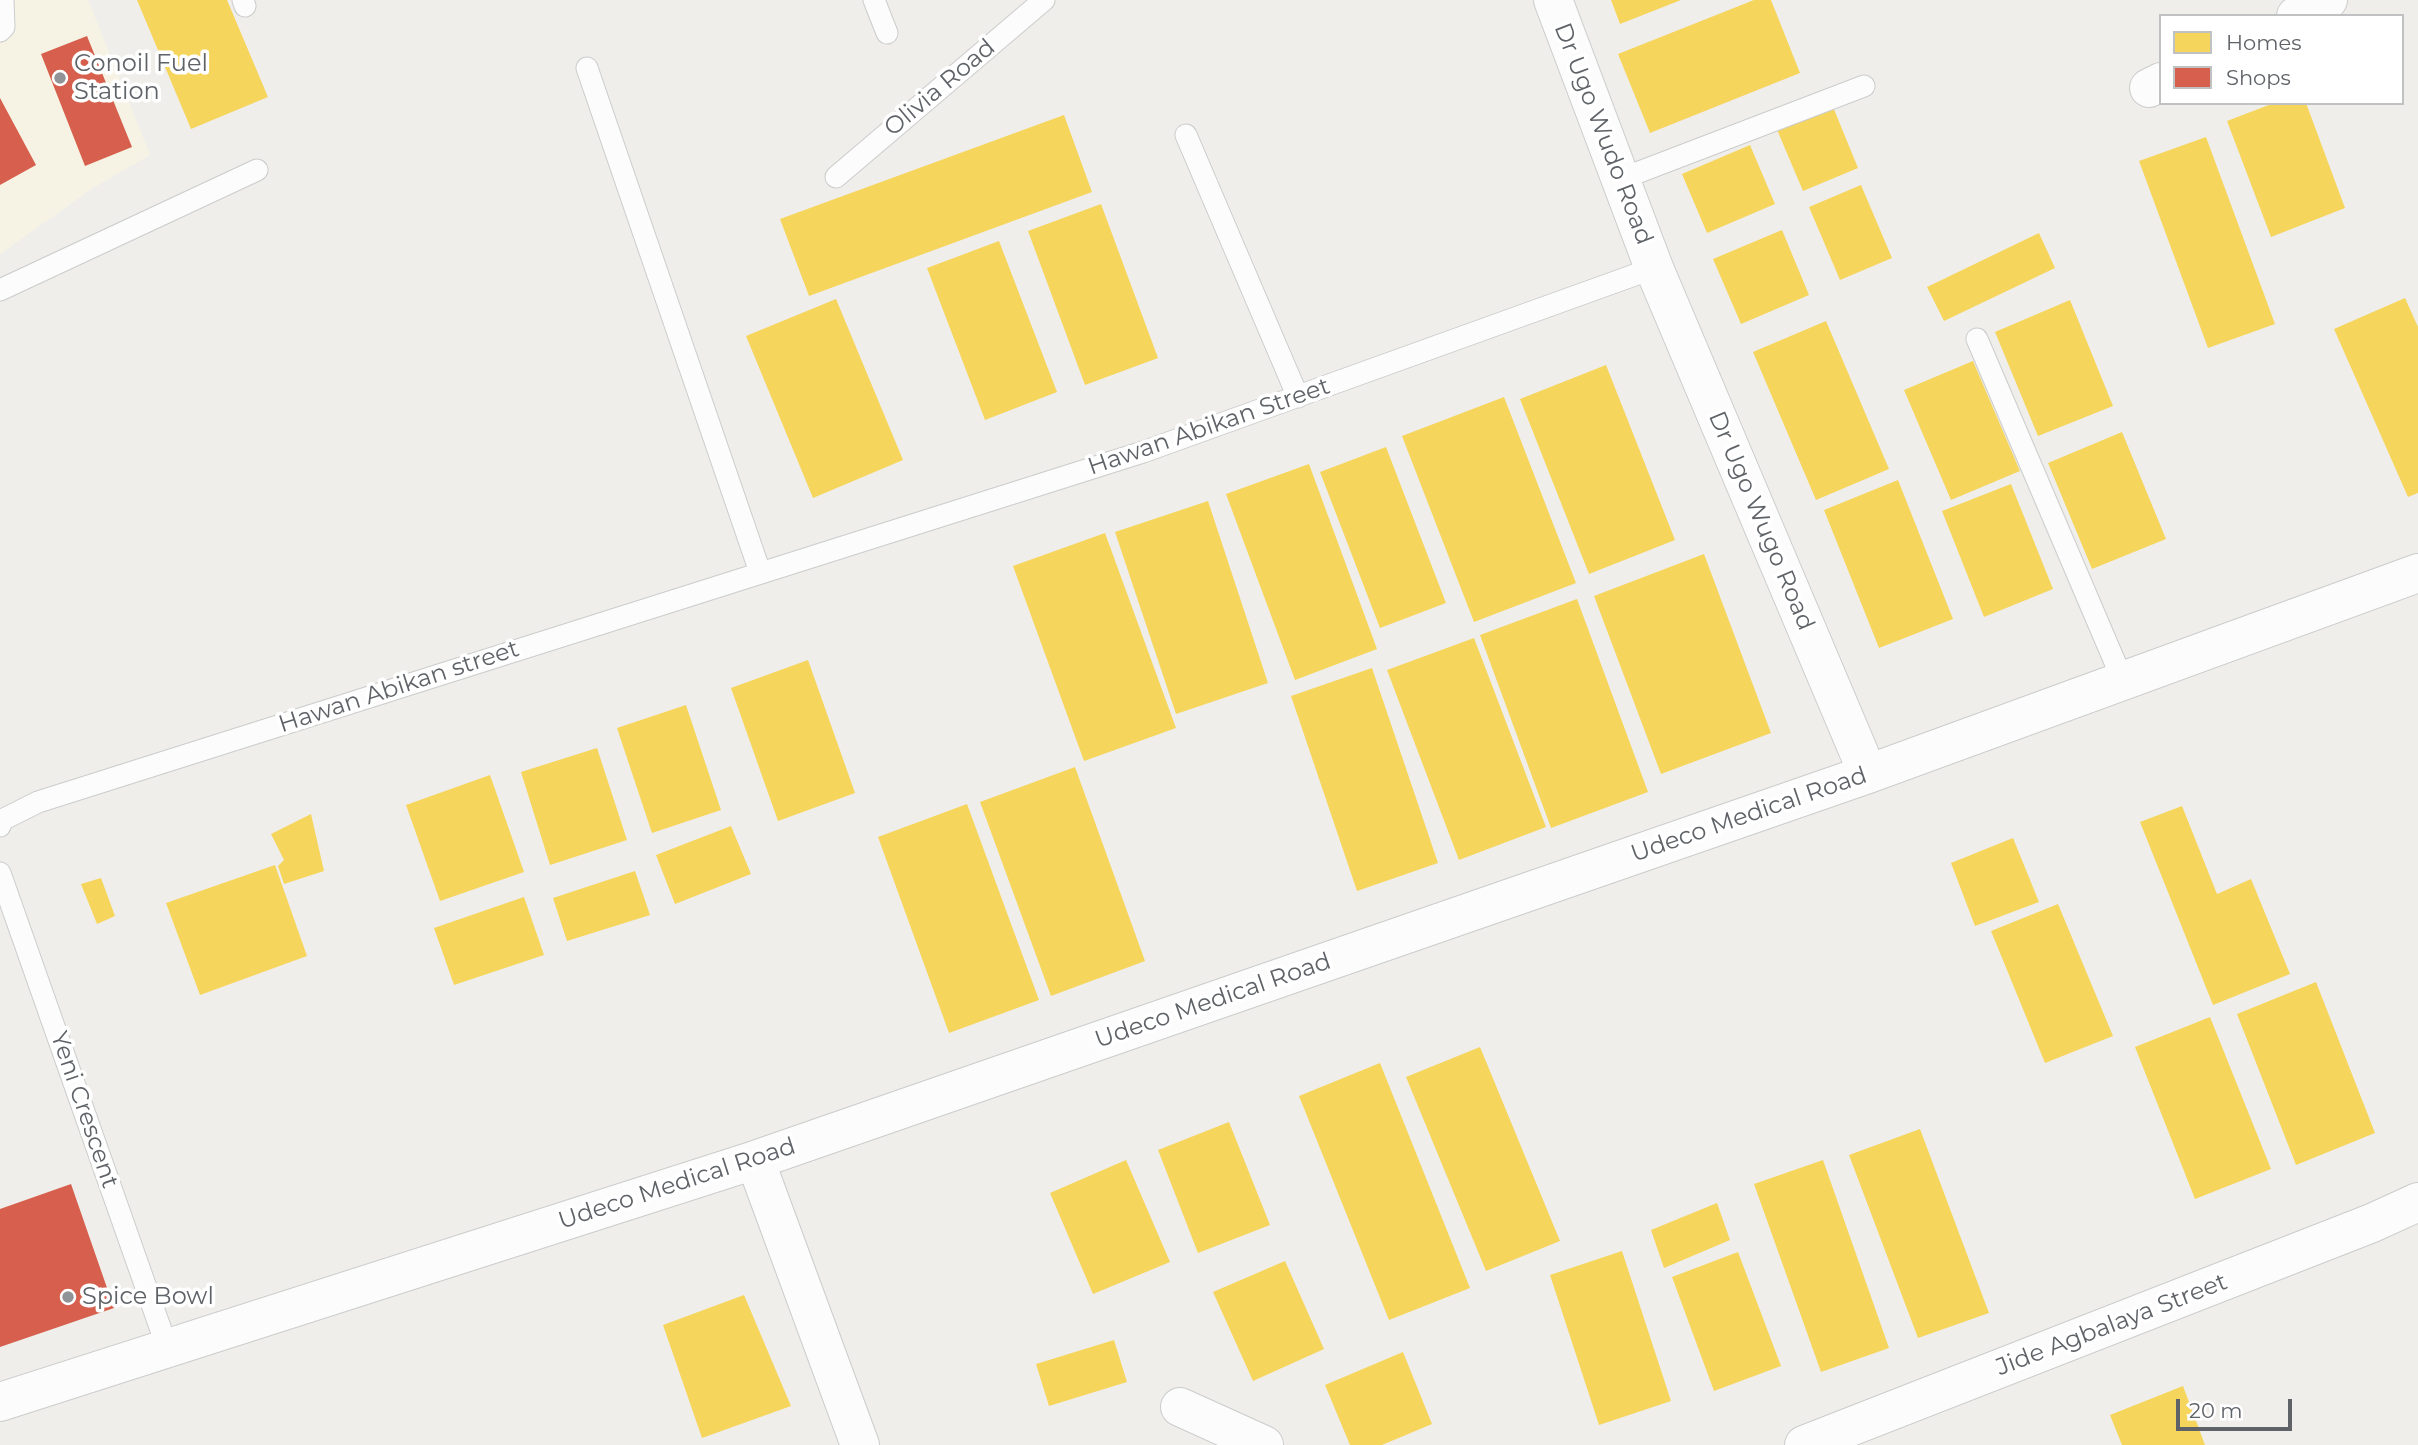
<!DOCTYPE html>
<style>
body{margin:0}
#map{position:relative;width:2418px;height:1445px;overflow:hidden;background:#efeeea;font-family:Montserrat,sans-serif}
canvas{display:block}
.legend{position:absolute;left:2159px;top:14px;width:245px;height:91px;box-sizing:border-box;background:#fff;border:2px solid #bfc1c3;margin:0;padding:9px 12px;list-style:none;font-size:21px;color:#5f6368}
.legend li{display:flex;align-items:center;gap:14px;height:35px}
.legend b{width:35px;border:2px solid #bfc1c3}
.scale{position:absolute;left:2176px;top:1399px;width:116px;height:32px;box-sizing:border-box;border:4px solid #5f6368;border-top:0;padding-left:9px;font-size:21px;line-height:24px;white-space:nowrap;color:#5f6368;-webkit-text-stroke:5px #fff;paint-order:stroke}
</style>
<div id="map">
<canvas width="2418" height="1445"></canvas>
<ul class="legend">
<li><b style="height:19px;background:#f6d55c"></b>Homes</li>
<li><b style="height:19px;background:#d6604d"></b>Shops</li>
</ul>
<div class="scale">20 m</div>
</div>
<script>
const ctx = document.querySelector('canvas').getContext('2d');
ctx.lineJoin = 'round';
function fillPath(path, color) { ctx.fillStyle = color; ctx.fill(path, 'evenodd'); }
function strokePath(path, color, width, dash) { ctx.strokeStyle = color; ctx.lineWidth = width; ctx.lineCap = dash ? 'butt' : 'round'; ctx.setLineDash(dash || []); ctx.stroke(path); }
function label(font, color, halo, rows, align = 'center') {
  ctx.font = font + ' Montserrat,sans-serif'; ctx.lineWidth = 7; ctx.setLineDash([]); ctx.textBaseline = 'middle'; ctx.strokeStyle = halo; ctx.fillStyle = color; for (const [text, x, y, turn = 0] of rows) {
    ctx.save(); ctx.translate(x, y); ctx.rotate((+turn || 0) * Math.PI / 180); ctx.textAlign = isNaN(turn) ? turn : align; if (halo) ctx.strokeText(text, 0, 0); ctx.fillText(text, 0, 0); ctx.restore();
  }
}
const commercial = new Path2D(`
 M0,0H88L150,155L93,188L0,254Z`);
const homes = new Path2D(`
 M137,0H227L268,97L191,129Z
 M1611,0H1681L1620,24Z
 M1754,0H1771L1800,73L1650,133L1618,54Z
 M1831,102L1858,168L1803,191L1775,125Z
 M2274,103H2306L2345,208L2271,237L2227,121Z
 M1064,115L1092,192L809,296L780,219Z
 M2206,137L2275,324L2208,348L2139,161Z
 M1750,145L1775,204L1707,233L1682,174Z
 M1861,185L1892,258L1840,280L1809,207Z
 M1101,204L1158,358L1085,385L1028,231Z
 M1782,230L1809,295L1741,324L1713,259Z
 M2039,233L2055,268L1944,321L1927,287Z
 M999,241L1057,392L985,420L927,268Z
 M2405,298L2418,327V493L2408,497L2334,329Z
 M836,299L903,460L813,498L746,336Z
 M2070,300L2113,406L2038,436L1995,332Z
 M1826,321L1889,469L1816,500L1753,352Z
 M1973,361L2020,471L1951,500L1904,390Z
 M1606,365L1675,540L1589,574L1520,399Z
 M1504,397L1576,583L1474,622L1402,436Z
 M2122,432L2166,539L2092,569L2048,463Z
 M1386,447L1446,603L1380,628L1320,472Z
 M1309,464L1377,649L1295,680L1226,494Z
 M1898,480L1953,619L1879,648L1824,510Z
 M2011,484L2053,589L1984,617L1942,511Z
 M1208,501L1268,683L1176,714L1115,532Z
 M1105,533L1176,728L1084,761L1013,566Z
 M1704,554L1771,733L1661,774L1594,596Z
 M1577,599L1648,792L1551,828L1480,635Z
 M1474,638L1546,827L1459,860L1387,670Z
 M808,660L855,793L778,821L731,688Z
 M1372,668L1438,863L1357,891L1291,696Z
 M686,705L721,810L652,833L617,728Z
 M597,748L627,840L550,865L521,772Z
 M1075,767L1145,961L1051,996L980,802Z
 M490,775L524,872L440,901L406,805Z
 M967,804L1039,1000L949,1033L878,837Z
 M2182,806L2217,894L2251,879L2290,974L2213,1005L2140,822Z
 M311,814L324,871L284,884L278,866L284,860L271,834Z
 M731,826L751,874L675,904L656,855Z
 M2013,838L2039,902L1975,926L1951,863Z
 M275,865L307,956L200,995L166,903Z
 M635,871L650,915L567,941L553,898Z
 M101,878L115,916L97,924L81,884Z
 M524,897L544,955L454,985L434,928Z
 M2058,904L2113,1036L2045,1063L1991,931Z
 M2316,982L2375,1133L2296,1165L2237,1014Z
 M2210,1017L2271,1169L2195,1199L2135,1047Z
 M1480,1047L1560,1241L1486,1271L1406,1077Z
 M1380,1063L1470,1288L1389,1320L1299,1096Z
 M1229,1122L1270,1225L1198,1253L1158,1150Z
 M1920,1129L1989,1313L1918,1338L1849,1155Z
 M1126,1160L1170,1262L1093,1294L1050,1193Z
 M1823,1160L1889,1348L1821,1372L1754,1184Z
 M1717,1203L1730,1240L1664,1268L1651,1230Z
 M1622,1251L1671,1401L1599,1425L1550,1275Z
 M1738,1252L1781,1366L1714,1391L1672,1277Z
 M1285,1261L1324,1349L1253,1381L1213,1292Z
 M744,1295L791,1406L702,1438L663,1325Z
 M1114,1340L1127,1382L1049,1406L1036,1364Z
 M1403,1352L1432,1424L1382,1445H1350L1325,1385Z
 M2183,1386L2205,1445H2122L2110,1415Z`);
const shops = new Path2D(`
 M87,36L132,147L85,166L41,54Z
 M0,98L36,165L0,185Z
 M71,1184L114,1308L0,1347V1209Z`);
const service = new Path2D(`
 M243,0L245,6
 M874,0L887,33
 M0,31L4,27L3,0
 M587,68L760,572
 M1186,135L1298,397
 M836,177L1044,0
 M1621,179L1864,86
 M0,290L257,170
 M1977,339L2123,681
 M0,826L2,820L38,802L1143,452L1654,268
 M0,873L167,1347`);
const minor = new Path2D(`
 M1553,0L1654,268L1868,774
 M2296,16L2328,0
 M2149,88L2161,82
 M755,1160L860,1445
 M0,1402L755,1160L1868,774L2418,573
 M1180,1407L1264,1445
 M1804,1445L2372,1223L2418,1202`);
const markers = [
 [60,78,7,"#919496"],
 [68,1297,7,"#919496"]
];
const poiNames = [
 ["Conoil Fuel",74,64],
 ["Station",74,92],
 ["Spice Bowl",82,1297]
];
const streetNames = [
 ["Olivia Road",940,88,-40],
 ["Dr Ugo Wudo Road",1603,134,69],
 ["Hawan Abikan Street",1209,427,-19],
 ["Dr Ugo Wugo Road",1761,521,67],
 ["Hawan Abikan street",399,687,-18],
 ["Udeco Medical Road",1749,815,-19],
 ["Udeco Medical Road",1213,1001,-19],
 ["Yeni Crescent",84,1110,71],
 ["Udeco Medical Road",677,1184,-18],
 ["Jide Agbalaya Street",2112,1325,-21]
];
fillPath(commercial, '#f7f3e4');
fillPath(homes, '#f6d55c');
fillPath(shops, '#d6604d');
strokePath(service, '#cbcccc', 23);
strokePath(minor, '#cbcccc', 40);
strokePath(service, '#fdfcfc', 21);
strokePath(minor, '#fdfcfc', 38);
for (const [x, y, r, color] of markers) { const dot = new Path2D(); dot.arc(x, y, r, 0, 2 * Math.PI); ctx.fillStyle = color; ctx.fill(dot); strokePath(dot, '#fff', 2.5); }
label('24px', '#5f6368', '#fff', poiNames, 'left');
label('24px', '#5f6368', '#fff', streetNames);
</script>
